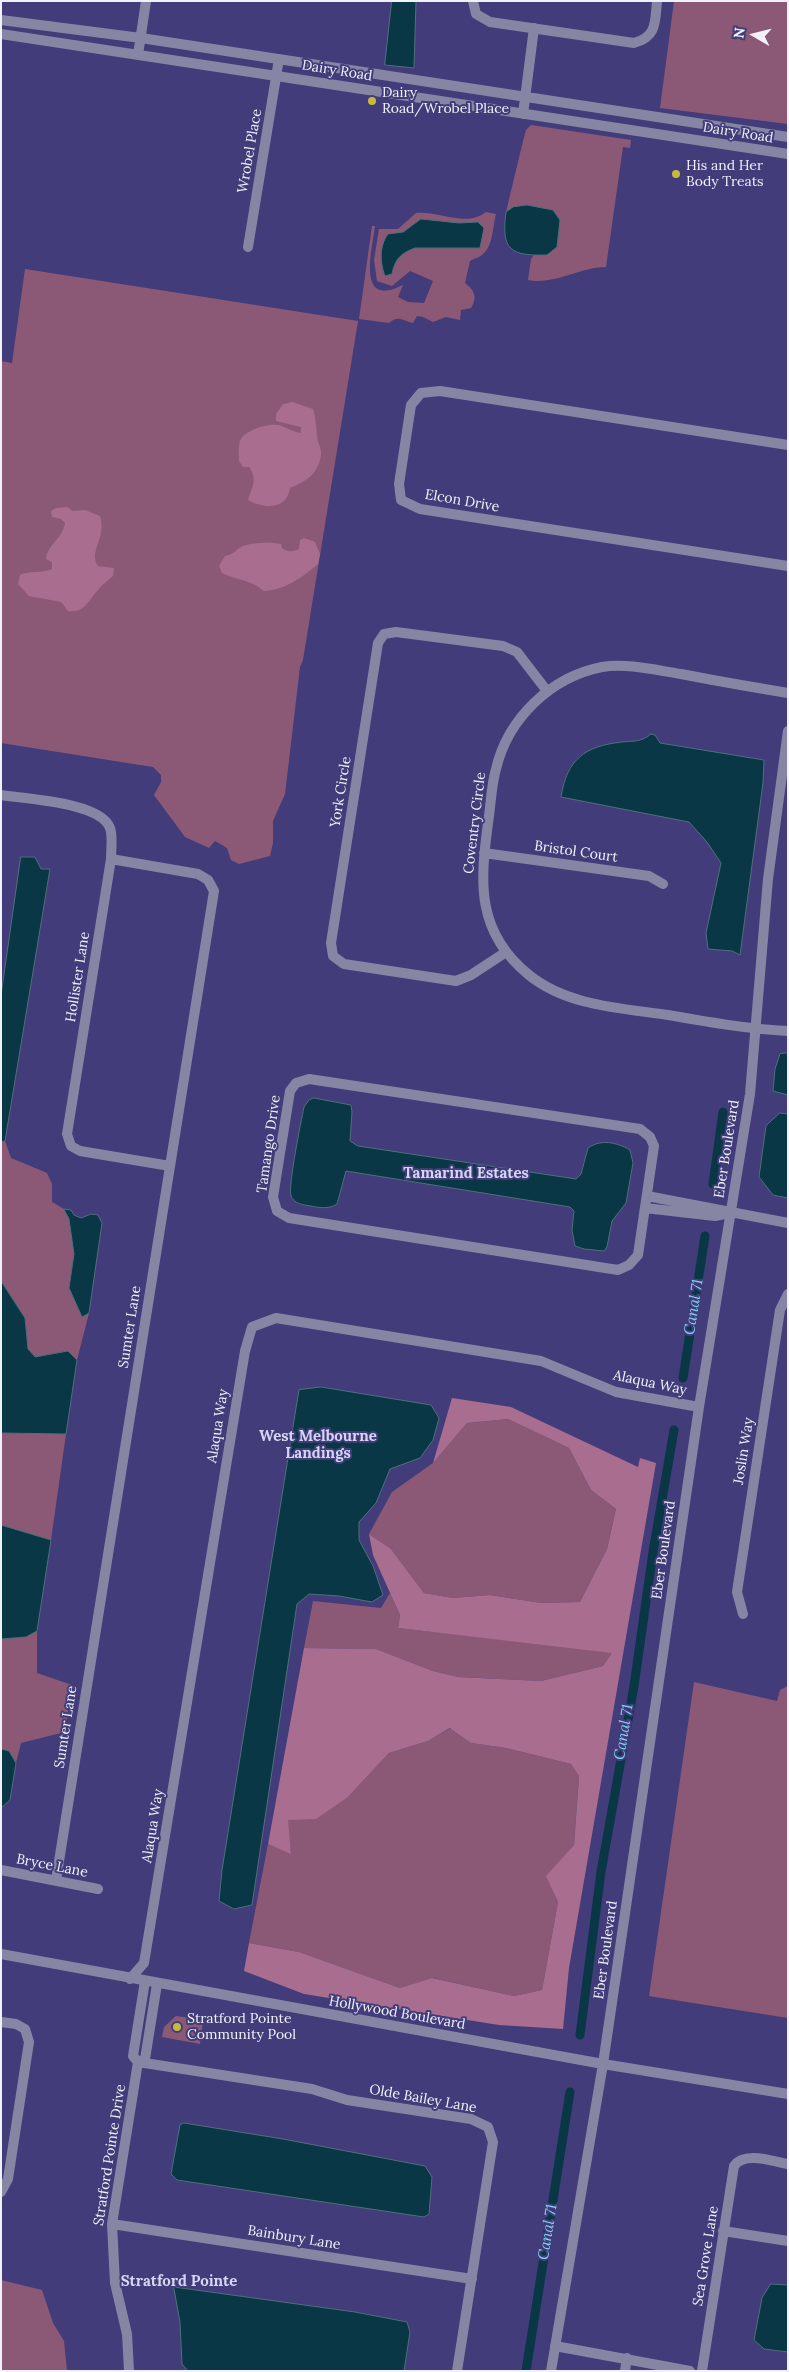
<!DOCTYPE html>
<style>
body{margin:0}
#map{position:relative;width:789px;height:2372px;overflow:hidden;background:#423d7a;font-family:Lora,serif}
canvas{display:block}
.frame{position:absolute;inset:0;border:2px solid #f1f2f9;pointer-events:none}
.north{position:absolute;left:729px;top:10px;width:50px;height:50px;-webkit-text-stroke:4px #423d7a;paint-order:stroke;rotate:278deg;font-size:14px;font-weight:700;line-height:20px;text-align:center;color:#f1f2f9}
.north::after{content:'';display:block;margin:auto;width:18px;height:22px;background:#f1f2f9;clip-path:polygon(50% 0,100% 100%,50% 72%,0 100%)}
</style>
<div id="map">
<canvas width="789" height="2372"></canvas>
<div class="frame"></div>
<div class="north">N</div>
</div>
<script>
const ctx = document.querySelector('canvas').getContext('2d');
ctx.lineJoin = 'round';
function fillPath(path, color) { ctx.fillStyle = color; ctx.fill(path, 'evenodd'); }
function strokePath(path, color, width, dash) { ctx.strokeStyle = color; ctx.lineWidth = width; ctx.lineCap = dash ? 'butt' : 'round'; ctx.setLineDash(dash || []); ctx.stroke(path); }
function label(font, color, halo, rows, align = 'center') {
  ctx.font = font + ' Lora,serif'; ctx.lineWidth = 4; ctx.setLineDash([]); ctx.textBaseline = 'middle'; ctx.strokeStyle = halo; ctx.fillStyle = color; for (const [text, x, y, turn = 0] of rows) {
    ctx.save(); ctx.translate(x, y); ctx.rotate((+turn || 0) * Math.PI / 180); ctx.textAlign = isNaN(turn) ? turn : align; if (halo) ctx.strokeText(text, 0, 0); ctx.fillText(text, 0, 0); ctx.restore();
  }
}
const green = new Path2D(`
 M674,1H788V124L660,108Z
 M531,125L631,140L630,148L623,147L606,267C579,267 556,285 528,280L531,259L534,255H547L553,210L527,205L506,212L523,141L526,130Z
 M486,212L496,214C493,225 493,245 484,253C481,257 475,258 470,261L465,283C474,290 478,297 471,308L461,310L460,320L446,317L433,322L423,317L417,316L413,323C402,320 398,315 389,323L359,319L372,226H375C372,250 356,309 403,285L398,297L408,302L424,303L433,281L410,271L392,286L377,281L374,260L379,229H398L416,213C438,210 466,228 486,212Z
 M25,269L358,321L303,660L300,667L285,794L273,821V843L270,856L239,864L231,860L227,848L215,841L209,848L185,837L154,795L161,782V775L153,767L1,743V361L12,363Z
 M5,1141L11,1158L47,1173L52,1184V1202L64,1209L69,1219L74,1254L69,1288L82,1317L89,1313L77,1360L67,1351L36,1357L28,1349L25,1318L1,1281V1142Z
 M508,1419L569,1448L591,1490L616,1509L607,1549L580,1602L541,1603L490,1595L453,1598L424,1593L391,1549L369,1534L392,1492L433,1463L467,1423Z
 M1,1433L66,1434L51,1540L1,1525Z
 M390,1593L400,1615L398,1628L613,1652L603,1666L541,1681L458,1677L433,1671L376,1649L304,1648L313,1601L381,1608Z
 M37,1631V1673L72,1685L65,1732L21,1743L16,1763L9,1751L1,1749V1639L26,1637Z
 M694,1682L777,1701L780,1690L788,1686V2018L649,1996Z
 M451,1728L471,1743L506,1748L571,1764L579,1775L574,1845L547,1876L558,1902L542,1990L514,1996L433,1978L400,1988L299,1952L249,1943L268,1844L291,1853L287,1820L348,1797L389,1753L428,1741Z
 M176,2016L203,2020L200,2044L162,2037L164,2027Z
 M1,2280L42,2290L53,2323L64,2341L67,2371H1Z`);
const forest = new Path2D(`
 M293,402L313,409C316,418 316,426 317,436C317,442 322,449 321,455C318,475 306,481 290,488C287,510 263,509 248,500C252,487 258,480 249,467H243L239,461C239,455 238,447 240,441C244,430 268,423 279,425C286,427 293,432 301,433V427L276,421V414L283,404Z
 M67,507L73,511L85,510L100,516C107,539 88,551 98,566L114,568L113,576C108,580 102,585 98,590C88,601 85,613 68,611L61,602L29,596L18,584L20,575C30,570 41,574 52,569V562L46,559C48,544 63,538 65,523L61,519L52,517L51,511L56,508Z
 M304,538L315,542L320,554L318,564C303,577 285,590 264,591C249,579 239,581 222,573L219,566L225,556C235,554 236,549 243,546C255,542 269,542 281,544L282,548C288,552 292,552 299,549L300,540Z
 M452,1398L511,1407L638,1467L640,1458L656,1463L569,1968L563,2029L499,2025L304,1994L244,1971L249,1943L299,1952L400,1988L432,1978L514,1996L542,1990L558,1902L546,1876L574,1845L579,1776L571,1764L506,1748L471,1743L450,1728L428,1741L389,1753L348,1797L316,1819L288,1820L291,1854L268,1844L304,1648L376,1649L433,1671L458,1677L541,1681L603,1666L612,1653L398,1628L400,1615L373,1555L369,1534L391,1549L424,1593L453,1598L490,1595L541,1603L580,1602L607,1549L616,1509L591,1490L569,1448L508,1419L467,1423L433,1463Z`);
const water = new Path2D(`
 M392,1H416L414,68L385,65Z
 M527,205L553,210L560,220L557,247L547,255C510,256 501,250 506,212L513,207Z
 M421,219L459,223L478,222L484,228L480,248H415C401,253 395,259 392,274L385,276C380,263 379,246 388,234L403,232Z
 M651,734L655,735L660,743L764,760L763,783L740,955L732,951L708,949L706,933L721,863L707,842L689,822L561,797C567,759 585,746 622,742C633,741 642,742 651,734Z
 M21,857H35L41,869H50L5,1141L1,1142V996Z
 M786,1053L788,1054V1095L773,1091L775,1069L780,1054Z
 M314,1098L351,1105L352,1112L350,1141L358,1146L576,1179L581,1174L588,1148C601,1139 616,1142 630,1150L633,1163L626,1203L612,1221L607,1247L604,1251L584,1249L575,1246L572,1230L574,1211L570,1207L346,1171L337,1204C330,1209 320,1208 311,1206C304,1205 294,1204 291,1196C288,1185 301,1122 304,1107L309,1100Z
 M780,1113L788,1114V1198L773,1195L759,1177L766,1126Z
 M64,1209L71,1210L74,1215L81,1218L91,1214L98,1215L102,1223L89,1313L82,1317L69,1288L74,1254L69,1219Z
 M1,1281L25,1318L28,1349L35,1357L68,1351L77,1360L66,1434L1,1433Z
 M321,1387L431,1405L439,1418L433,1440L420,1458L390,1469L376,1503L359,1522V1540L373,1566L383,1595L372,1602L339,1596L309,1594L297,1604L252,1905L234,1909L219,1901L222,1870L296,1408L299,1390Z
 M1,1525L51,1540L37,1631L26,1637L1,1639Z
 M1,1749L9,1751L16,1763L10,1800L1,1808Z
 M184,2123L283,2139L425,2166L432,2177L429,2214L424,2217L177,2180L171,2174L180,2125Z
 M771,2284L788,2285V2352L764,2349L754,2340L762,2298Z
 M174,2287L355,2312L407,2322L410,2332L404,2371H188L182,2364L180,2322Z`);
const canal = new Path2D(`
 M713,1184L723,1112
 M683,1378L705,1236
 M580,2035L601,1872L634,1686L653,1552L674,1430
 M526,2371L570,2092`);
const minor = new Path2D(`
 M473,1L476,14L490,22L634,43C657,37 655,22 657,1
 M1,20L141,38L788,137
 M1,34L788,154
 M138,55L146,1
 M523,114L534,28
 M248,247L279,59
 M788,445L440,391L421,393L411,405L399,484L401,500L420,509L788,566
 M788,693C752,687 716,681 681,674C655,670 627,663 602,667C551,677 508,718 496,769C491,786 491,805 488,823C480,883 476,932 529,975C567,1006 621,1008 668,1015C708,1022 747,1029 788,1031
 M1,795C25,799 101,802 110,828C113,836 111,850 111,859L67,1134L71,1146L80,1151L170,1166
 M484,853L649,876L663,884
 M506,952L471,975L456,981L344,964L333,956L331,943L378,643L384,634L396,632L503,646L517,652L547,691
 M309,1079L640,1129L650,1137L654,1146L638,1255L629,1265L618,1270L289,1218L277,1211L273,1197L290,1091L296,1083Z
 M647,1196L788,1223
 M645,1208L715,1216L729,1213
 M743,1614L737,1592L780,1310L788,1294
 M1,1870L98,1889
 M56,1880L214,891L208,880L198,874L111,859
 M1,1954L603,2064L788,2094
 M130,1979L144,1963L245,1351L252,1327L276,1318L541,1361L616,1392L699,1407
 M1,2022L16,2024L25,2029L29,2042L8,2179L1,2192
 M138,2062L312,2089L347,2100L471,2119L488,2127L493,2142L457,2371
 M138,2062L133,2056L145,1981
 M138,2062L145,2059L157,1984
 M112,2224L472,2279
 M723,2231L788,2241
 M555,2346L690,2371
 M129,2371L127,2334L115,2283L112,2224L138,2062
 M551,2371L603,2064L699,1407L750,1094L768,879L788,731
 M625,2371L627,2358
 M702,2371L734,2166C744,2151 772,2161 788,2164`);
const markers = [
 [372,101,5,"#c6bc3c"],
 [676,174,5,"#c6bc3c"],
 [177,2027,5,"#c6bc3c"]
];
const streetNames = [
 ["Dairy Road",337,71,9],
 ["Dairy Road",738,133,9],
 ["Wrobel Place",250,151,-80],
 ["Elcon Drive",462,501,10],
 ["York Circle",341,792,-81],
 ["Coventry Circle",475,823,-83],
 ["Bristol Court",576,852,8],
 ["Hollister Lane",78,977,-81],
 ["Tamango Drive",269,1144,-82],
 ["Eber Boulevard",727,1149,-81],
 ["Sumter Lane",130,1327,-81],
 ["Alaqua Way",650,1383,12],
 ["Alaqua Way",218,1426,-81],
 ["Joslin Way",744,1451,-81],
 ["Eber Boulevard",664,1550,-82],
 ["Sumter Lane",66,1727,-81],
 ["Alaqua Way",153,1826,-81],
 ["Bryce Lane",52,1866,11],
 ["Eber Boulevard",606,1950,-82],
 ["Hollywood Boulevard",397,2013,10],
 ["Olde Bailey Lane",423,2099,10],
 ["Stratford Pointe Drive",110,2155,-81],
 ["Bainbury Lane",294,2238,9],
 ["Sea Grove Lane",706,2256,-81]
];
const poiNames = [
 ["Dairy",382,93],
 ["Road/Wrobel Place",382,109],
 ["His and Her",686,166],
 ["Body Treats",686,182],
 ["Stratford Pointe",187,2019],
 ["Community Pool",187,2035]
];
const neighbourhoodNames = [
 ["Tamarind Estates",466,1174],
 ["West Melbourne",318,1437],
 ["Landings",318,1454],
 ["Stratford Pointe",179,2282]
];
const waterNames = [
 ["Canal 71",694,1307,-81],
 ["Canal 71",624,1732,-81],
 ["Canal 71",548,2232,-81]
];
fillPath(green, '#8b5975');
fillPath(forest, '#a96d90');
fillPath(water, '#093745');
strokePath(water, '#4f6f7b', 1);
strokePath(canal, '#093745', 9);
strokePath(minor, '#8686a4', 10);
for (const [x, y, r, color] of markers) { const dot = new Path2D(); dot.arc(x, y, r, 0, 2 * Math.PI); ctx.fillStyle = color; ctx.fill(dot); strokePath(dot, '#423d7a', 2); }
label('14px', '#f1f2f9', '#423d7a', streetNames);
label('14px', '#f1f2f9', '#423d7a', poiNames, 'left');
label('bold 15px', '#d6d7f4', '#423d7a', neighbourhoodNames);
label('italic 15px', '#7dd3f4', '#423d7a', waterNames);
</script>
